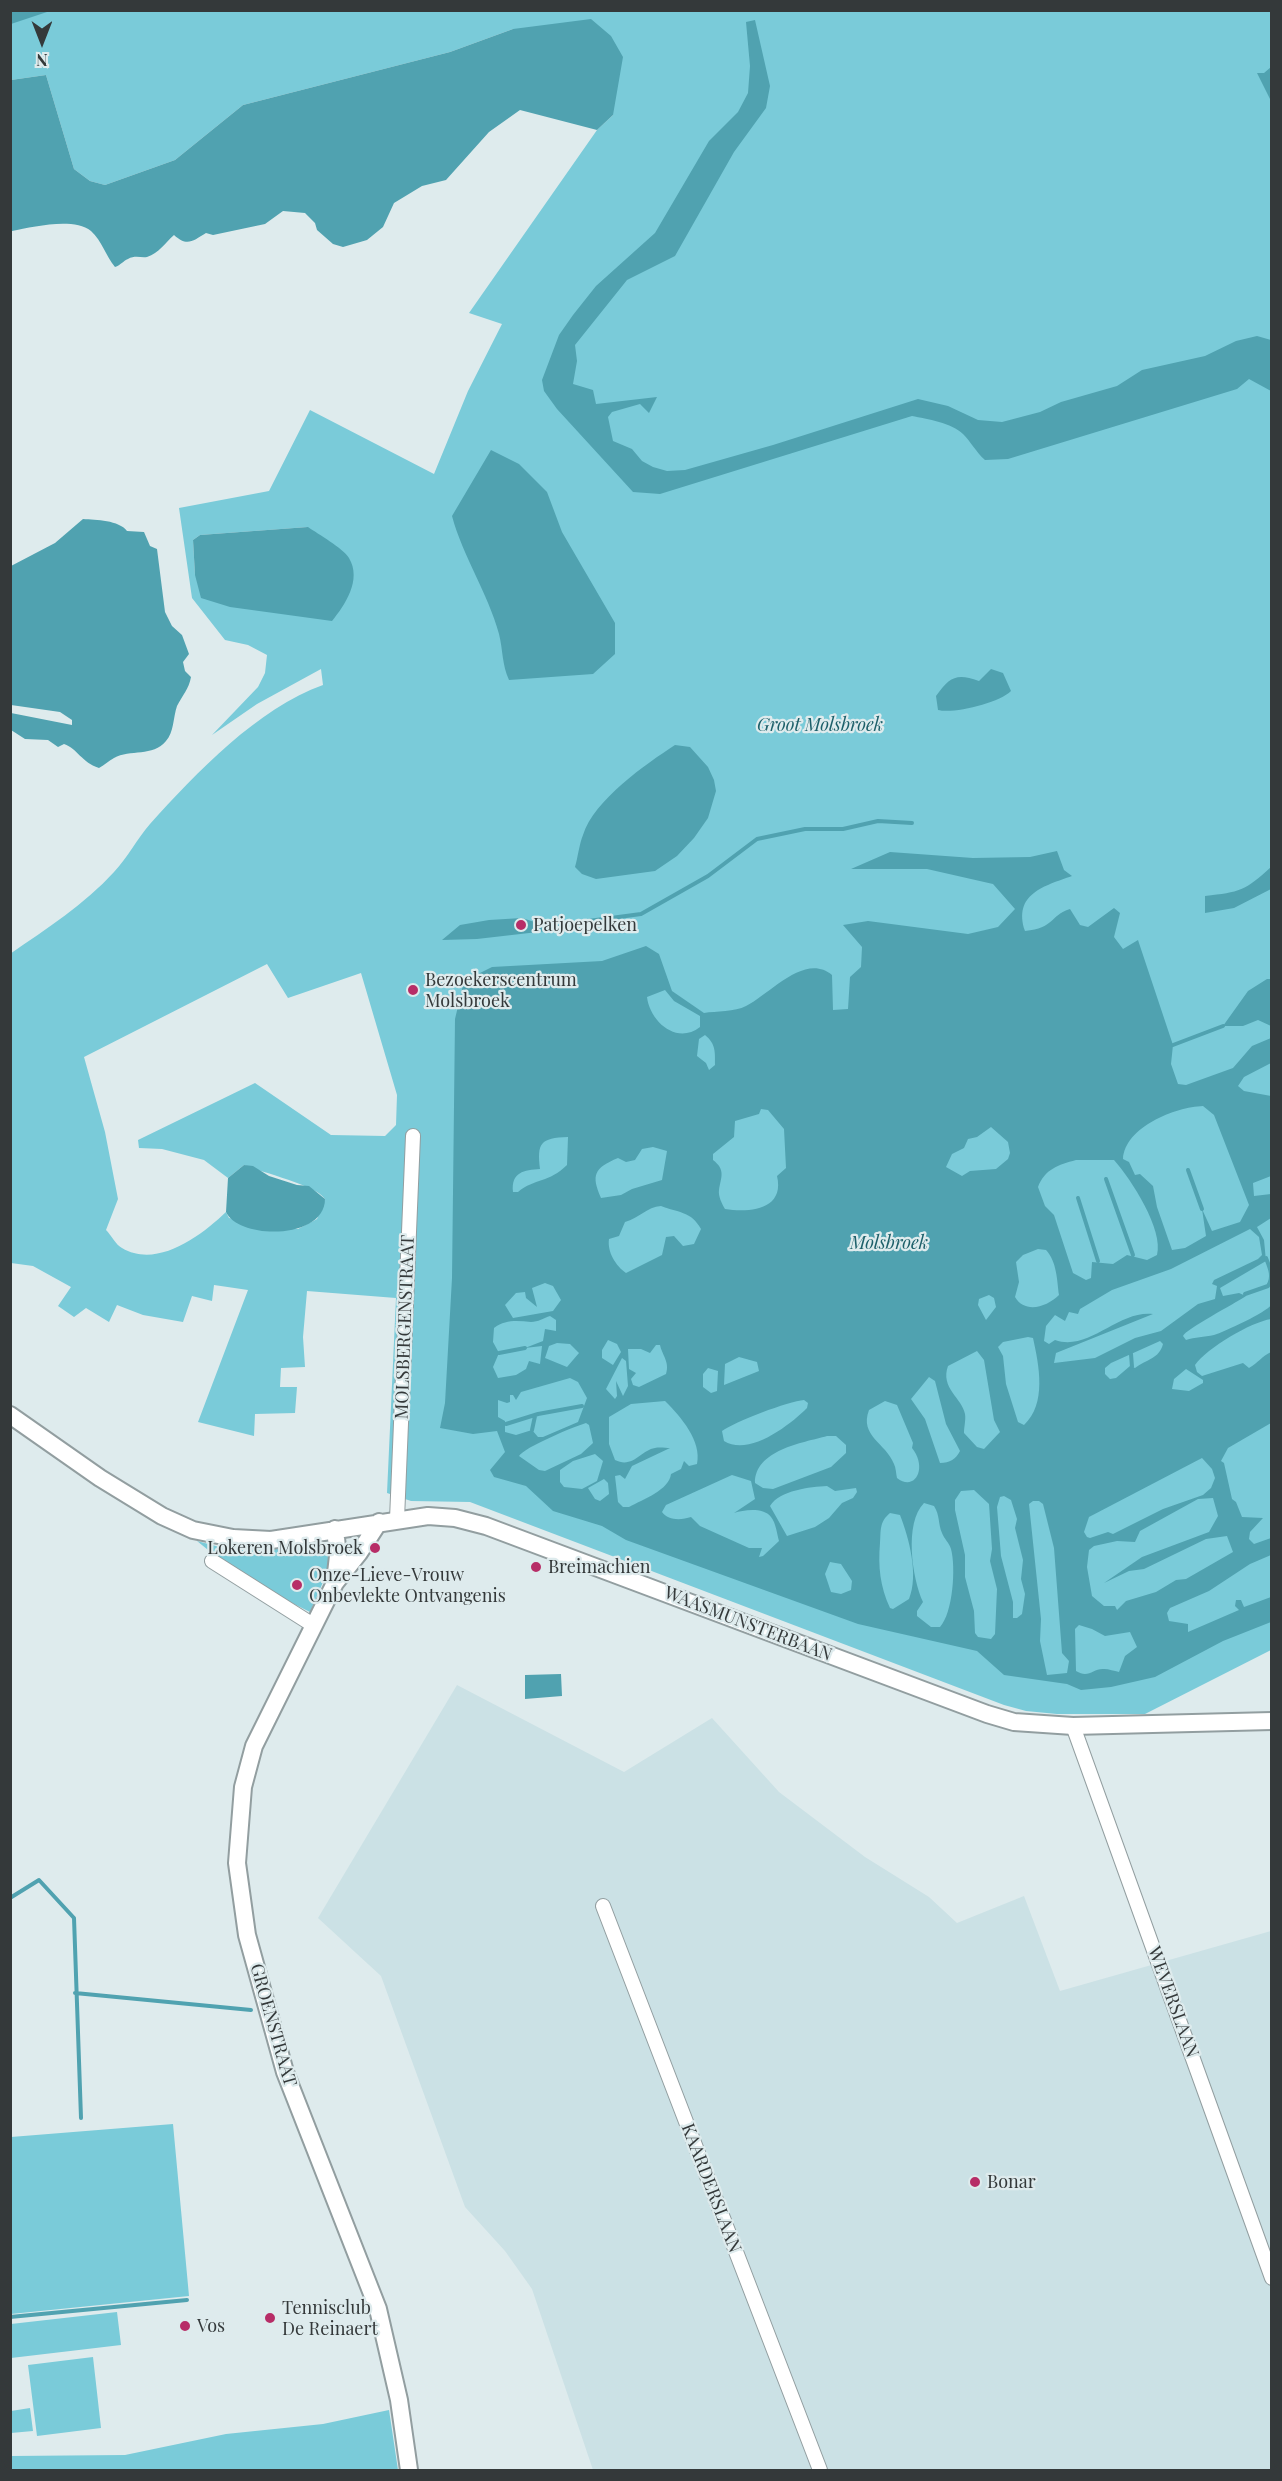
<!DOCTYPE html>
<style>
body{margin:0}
#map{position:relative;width:1282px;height:2481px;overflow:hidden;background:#deebed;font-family:"Playfair Display",serif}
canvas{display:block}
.frame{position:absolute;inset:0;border:12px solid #34393a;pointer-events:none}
.north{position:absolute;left:12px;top:12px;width:60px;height:60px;-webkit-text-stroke:4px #deebed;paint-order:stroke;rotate:180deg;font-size:16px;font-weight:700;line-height:24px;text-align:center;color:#34393a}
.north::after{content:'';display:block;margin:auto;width:21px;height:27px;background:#34393a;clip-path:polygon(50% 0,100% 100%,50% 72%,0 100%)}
</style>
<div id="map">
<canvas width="1282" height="2481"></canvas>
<div class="frame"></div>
<div class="north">N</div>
</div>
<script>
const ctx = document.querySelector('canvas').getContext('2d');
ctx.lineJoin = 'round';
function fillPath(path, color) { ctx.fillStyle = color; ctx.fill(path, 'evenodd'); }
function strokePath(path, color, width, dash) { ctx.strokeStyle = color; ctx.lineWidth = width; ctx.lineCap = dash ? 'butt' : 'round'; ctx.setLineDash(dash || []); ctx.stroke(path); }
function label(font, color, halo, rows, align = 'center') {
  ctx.font = font + ' "Playfair Display",serif'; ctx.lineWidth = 4.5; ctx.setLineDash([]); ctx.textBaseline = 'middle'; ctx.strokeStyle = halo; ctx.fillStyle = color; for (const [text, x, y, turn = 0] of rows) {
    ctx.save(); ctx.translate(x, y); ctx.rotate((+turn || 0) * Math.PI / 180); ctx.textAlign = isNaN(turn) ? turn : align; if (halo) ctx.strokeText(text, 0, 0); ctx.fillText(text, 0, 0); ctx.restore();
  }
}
const built = new Path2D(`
 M457,1685L624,1772L712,1718L779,1792L865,1857L929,1897L957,1923L1024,1896L1060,1991L1271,1931V2470H593L532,2289L505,2251L465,2207L381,1976L318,1918Z`);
const green = new Path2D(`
 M11,11H1271V1650L1145,1714H1057L1026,1711L1004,1705L470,1502L411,1501L387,1493L396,1298L307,1291L303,1337L305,1367L281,1368L280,1387H297L295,1413L255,1414L254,1436L198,1422L248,1290L214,1285L212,1301L192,1296L183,1322L143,1315L117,1305L109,1322L86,1308L74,1317L58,1306L71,1287L33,1266L11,1263L10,954C46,929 85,904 114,872C128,857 137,839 150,824C196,773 258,708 323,685L321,669L257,704L212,735L258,687L265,673L267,655L248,645L225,640L192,598L179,508L269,491L310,410L434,474L468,391L502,324L469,313L597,130L613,115L513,29L450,52L243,105L175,160L105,185L90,181L74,169L46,75L11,80ZM308,527L195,575L193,540L200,535ZM267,964L288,998L361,973L397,1095L396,1125L385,1136L331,1135L255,1083L138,1140L139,1148L162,1149L204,1160L228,1178L244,1165C263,1173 316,1185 325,1199L317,1219L298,1229L229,1218L226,1212C201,1236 157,1269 122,1248C116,1245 111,1235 106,1230L118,1199L105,1132L84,1057Z
 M197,1541L231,1550L279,1549L312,1544L324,1548L330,1554V1566L310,1612C270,1592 231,1570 197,1541Z
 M173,2124L189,2296L11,2314V2137Z
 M117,2312L121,2345L11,2358V2324Z
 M93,2357L101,2428L37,2436L28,2365Z
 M30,2408L33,2431L11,2433V2411Z
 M389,2410L398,2470H11V2456L125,2455L226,2434L323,2424Z`);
const water = new Path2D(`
 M11,10H50V11L11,24Z
 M591,19L611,36L623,57L613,115L597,130L520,110L489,132L446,180L422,186L394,203L383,227L367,240L343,247L333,244L317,230L315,223L305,213L283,211L265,224L213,235L206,233C193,241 187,247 174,235C165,243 159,253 147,257C141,258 135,255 128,259C123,261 121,265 115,267C106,256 102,241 91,231C73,217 33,227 12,231L11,235V80L46,75L74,169L90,181L105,185L175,160L243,105L450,52L513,29Z
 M755,20L770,86L766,108L734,152L675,256L627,280L575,345L577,361L573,384L593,390L596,404L657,397L649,413L640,404L612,412L608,417L613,441L632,449L642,461L653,467L667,471L685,470L773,445L918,399L948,406L978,420L1002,422L1040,412L1061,402L1117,386L1142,370L1205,356L1236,341L1257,336L1271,340V391L1249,379L1237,389L1008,459L985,460C976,452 971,442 963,434C952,423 927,419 912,416L660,494L633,492L557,409L544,391L542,380L559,335L573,315L596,286L655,233L709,141L738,112L748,93L750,66L746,22Z
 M1271,67V101L1257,73H1264Z
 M491,450L519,464L547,492L562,532L615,623V654L593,674L509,680C502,665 503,650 499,634C488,593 463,557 452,516Z
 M83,519C96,520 119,520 127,531L144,532L150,546L157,549L165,612L172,626L182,635L189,654L183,662L185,671L191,677C189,689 182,696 177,706C173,718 174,732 166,741C153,757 130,749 114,758C108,761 105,765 99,768C81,762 78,749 64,744L58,747L48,740L25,739L11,730V713L72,725V720L60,712L11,705V566L55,543Z
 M308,527C318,534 343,548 349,558C362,580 345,605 332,621L230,607L201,598L195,575L193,540L200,535Z
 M991,669L1003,673L1011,691C999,703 954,714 938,710L936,696C950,677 956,673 979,681Z
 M675,745L690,747L708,767L714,780L716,791L708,818L694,838L677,856L655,871L596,879L582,874L575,867C578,857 579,845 583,835C594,800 646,764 675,745Z
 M1057,851L1064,870L1072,876C1044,886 1013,894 1025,931C1055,928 1049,916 1070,909L1080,925L1088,927L1114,908L1120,913L1114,937L1123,949L1138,940L1173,1045L1171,1064L1178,1084L1186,1085L1233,1068L1252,1046L1271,1038V1063L1244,1077L1238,1086L1244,1091L1271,1096V1176L1253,1183L1254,1196L1271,1194V1218L1257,1227L1264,1240L1266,1261L1220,1288L1223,1296L1239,1293L1246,1296C1234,1304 1186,1329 1183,1336L1186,1340C1195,1337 1204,1337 1214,1335C1224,1332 1267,1312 1271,1305V1319C1251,1322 1207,1348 1195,1365L1197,1372L1202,1376L1243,1363L1249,1368C1258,1363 1262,1356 1271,1352V1423L1228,1448L1221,1461L1224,1463L1232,1499L1236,1502L1242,1517L1263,1518L1250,1532L1249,1539L1254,1544L1271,1538V1555L1250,1564L1209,1591L1170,1608L1167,1613L1169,1621L1188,1624V1632L1239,1610L1235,1606L1236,1600H1241L1244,1607L1271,1597V1622L1223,1641L1155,1677L1111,1687L1081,1690L1067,1684L1004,1675L977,1651L858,1624L626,1540L602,1526L553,1511L526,1486L494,1477L490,1470L505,1452L497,1431L473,1434L440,1428L445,1403L452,1278L455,1019L464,981L492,967L602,961L646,946L659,954L672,991L704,1013C716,1011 735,1012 746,1006C770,994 805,952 832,975L833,1010L848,1009L850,977L861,967L862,947L843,925L868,921L968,934L998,927L1015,909L993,884L927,869H851L890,852L973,858L1030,857ZM665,990L674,1001L700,1016V1027C677,1045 650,1022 647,997ZM705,1035C716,1044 715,1052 715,1065L709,1070L706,1063L697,1056L699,1039ZM1203,1106L1214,1115L1249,1205L1240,1222L1212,1231L1202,1209L1206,1236L1185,1248L1172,1250L1157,1207L1153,1186L1140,1174L1135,1175L1129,1162L1123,1159C1125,1127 1175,1107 1203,1106ZM761,1109L768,1110L784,1129L786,1168L777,1176C785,1210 749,1213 725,1209C722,1204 718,1196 719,1190C721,1177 726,1170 713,1160V1154L734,1137L735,1121L759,1114ZM991,1127L1008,1142L1010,1153L1008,1159L996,1169L970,1171L962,1176L946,1167L952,1154L964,1148L968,1139L977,1137ZM568,1137L567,1165C549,1183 535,1178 518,1192H513C511,1172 524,1170 540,1169C537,1143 540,1138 568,1137ZM653,1147L667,1151L662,1180L632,1189L621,1195L601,1198C591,1175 594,1168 618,1158L626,1162L635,1160L642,1149ZM1076,1160H1114C1131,1179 1164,1230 1157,1255L1147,1260L1127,1255L1113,1264L1092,1262L1091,1278L1086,1280L1073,1273L1054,1215L1045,1206L1038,1187C1045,1169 1058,1165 1076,1160ZM661,1206C679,1213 691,1211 701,1229L694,1244L683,1246L674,1236L666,1237L662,1255L626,1273C616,1266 607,1252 609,1239L619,1236L625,1222C639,1218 647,1207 661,1206ZM1250,1229L1259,1237L1262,1255L1258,1259L1214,1280L1212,1284L1217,1286L1215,1299L1198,1304L1161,1331L1135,1338L1095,1358L1054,1363L1056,1353L1153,1314C1118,1310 1089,1352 1055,1340L1049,1344L1044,1341L1046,1326L1055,1315L1065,1321L1069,1312L1078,1314L1080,1309L1112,1290L1171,1269ZM1038,1249L1046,1250C1057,1262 1057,1280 1059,1295C1047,1307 1025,1314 1015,1297L1019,1282L1016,1262L1023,1255ZM545,1283L553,1286L561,1300L553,1311L513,1318L505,1305L516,1293L525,1292L526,1298L537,1307L532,1288ZM989,1295L994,1298L996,1307L986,1320L978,1305L979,1299ZM550,1316L556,1320V1331L545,1329L543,1341L525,1348L542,1346L540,1364L529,1361L526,1369L516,1375L498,1378L493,1367L499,1353L493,1342L494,1328C506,1319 518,1321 531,1322C538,1322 544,1318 550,1316ZM1028,1337L1033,1338C1039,1365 1047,1404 1024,1425L1018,1422L1006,1384L1003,1356L998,1347L1003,1342ZM608,1340L617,1344L621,1352L613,1365L602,1358V1350ZM1160,1341L1163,1344C1159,1359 1147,1359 1135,1368L1130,1366L1116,1378L1110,1379L1105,1374V1368L1111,1363ZM557,1343L570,1344L579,1353L567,1367L545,1358L549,1346ZM656,1345H660C662,1355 670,1362 666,1374L639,1387L633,1385L631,1379L636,1373L629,1369L628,1349H641L650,1353ZM977,1351L984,1360L994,1420L1000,1432L984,1449L977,1447L964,1433C964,1427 966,1420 965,1414C962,1398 940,1388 948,1366ZM739,1357L757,1362L759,1371L724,1385L725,1364ZM622,1358L626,1361L628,1386L623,1396L616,1381L617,1396L615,1399L606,1389ZM708,1368L718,1371L717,1391L711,1393L703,1387V1374ZM1186,1369L1203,1380V1383L1189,1391L1172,1389L1174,1379ZM929,1377L935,1381L946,1424L960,1451C956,1459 950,1463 940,1463L925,1419L911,1399ZM570,1378L578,1382L587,1398L578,1422L543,1437H538L532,1430L516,1435L505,1432V1421L498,1417V1400L507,1403L510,1402V1395H513L516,1400L521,1392ZM804,1400L808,1403L807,1408C790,1425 749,1457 724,1441L722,1431C734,1422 789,1401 804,1400ZM665,1401C681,1417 702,1441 697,1464L689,1466L684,1461L681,1469L671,1474C669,1490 644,1499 629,1507H623L618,1502L615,1476L620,1475L625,1479L632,1466L670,1448C666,1448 659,1447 655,1448C641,1450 633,1469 615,1460L609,1444V1417L631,1404ZM885,1401L897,1405L913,1443L912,1448C928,1468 915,1492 897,1478C896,1474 896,1468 894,1464C886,1443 859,1436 869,1410ZM586,1423L589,1425L593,1443L581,1454L545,1471L539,1470L519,1456C525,1447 573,1427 586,1423ZM827,1436H836L846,1445V1453L831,1467L773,1489L763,1488L755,1483C755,1450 802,1443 827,1436ZM595,1454L603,1461L597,1481L582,1489L564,1487L560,1482V1470L573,1461ZM1202,1458L1212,1469L1215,1478L1211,1488L1203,1495L1163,1509L1113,1534L1108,1532L1090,1538L1087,1537L1084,1532L1089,1517ZM732,1475L751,1481L755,1499L734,1513C744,1510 763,1507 771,1517C776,1523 777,1534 779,1541L763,1556L759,1557L762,1548H749L700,1526L691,1517C682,1520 668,1521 662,1512L666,1505ZM604,1479L608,1483L609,1494L600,1501L595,1499L588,1488ZM827,1486L835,1491L856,1488L857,1492L853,1498L842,1503L829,1518L815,1527L787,1536L770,1506C780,1490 810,1487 827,1486ZM974,1490L989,1504L992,1549L990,1561L997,1589L995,1634L991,1639L978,1637L975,1633L974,1611L965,1577V1555L955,1510V1500L961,1491ZM1004,1496L1011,1500L1017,1519L1015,1528L1023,1560L1021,1579L1025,1594L1022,1614L1017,1618H1013V1602L1001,1556L997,1507L1000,1497ZM1213,1498L1218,1516L1209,1532L1142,1557L1104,1583L1129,1571L1144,1569L1206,1539L1227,1536L1233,1552L1186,1579L1176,1580L1156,1592L1126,1601L1117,1610L1115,1606H1104L1092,1596L1087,1567L1089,1550L1094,1546L1117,1541L1135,1542L1140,1531L1198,1499ZM1033,1501H1039L1043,1504L1054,1548L1062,1653L1069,1661L1067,1673L1047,1675L1040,1641L1041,1619L1029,1504ZM924,1503L934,1506C940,1515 938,1524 942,1533C944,1539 949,1542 951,1549C956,1567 953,1613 940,1627H931L917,1616V1611L923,1602C912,1578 904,1523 924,1503ZM890,1513L900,1515C909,1538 919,1575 909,1599L893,1609L890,1608C880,1586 878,1567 880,1543C881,1531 879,1522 890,1513ZM830,1562L841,1564L852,1581L851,1590L841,1594L831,1592L825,1574ZM1079,1625L1092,1629L1105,1636L1130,1632L1137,1647L1125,1656L1119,1672C1114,1671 1109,1669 1104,1669C1093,1668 1089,1679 1076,1671L1075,1629Z
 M1271,867V889L1234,908L1205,913V896C1240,892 1245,891 1271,867Z
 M522,918L547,926L566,924L564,929L477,939L442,940L460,925L489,920Z
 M1267,979H1271V1026L1258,1020L1243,1026H1223L1248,991Z
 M244,1165L253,1166L269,1176L297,1185L309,1186L325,1199C325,1240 239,1240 226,1212L228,1178Z
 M561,1674L562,1696L525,1699V1675Z`);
const stream = new Path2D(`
 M566,924L641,914L708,876L757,839L805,829H843L878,821L912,823
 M1173,1045L1223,1026
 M1188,1170L1202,1209
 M1106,1179L1133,1255
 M1078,1198L1098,1261
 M1245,1294L1268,1286C1274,1277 1270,1268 1266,1258
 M499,1353L525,1348
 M1131,1354L1132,1367
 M506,1424L538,1414L582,1406
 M532,1430L535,1416
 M10,1898L39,1880L74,1918L81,2118
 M75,1993L251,2010
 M10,2317L187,2300`);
const minor = new Path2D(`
 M397,1519L413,1136
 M212,1561L313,1625
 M1073,1726L1272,2278
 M603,1906L820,2470`);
const tertiary = new Path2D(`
 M10,1415L100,1478L162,1516L193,1530L233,1538L271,1540L428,1516L455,1518L486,1526L987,1714L1014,1722L1073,1726L1272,1721
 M379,1522L359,1553L335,1583L254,1746L243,1787L237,1863L247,1935L285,2072L378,2309L399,2400L409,2470
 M335,1529L338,1556L335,1582`);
const markers = [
 [521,925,6,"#b72d67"],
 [413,990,6,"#b72d67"],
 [375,1548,6,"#b72d67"],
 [536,1567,6,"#b72d67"],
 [297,1585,6,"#b72d67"],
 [975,2182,6,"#b72d67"],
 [270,2318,6,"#b72d67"],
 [185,2326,6,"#b72d67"]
];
const parkNames = [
 ["Groot Molsbroek",820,725],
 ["Molsbroek",889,1243]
];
const poiNames = [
 ["Patjoepelken",533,925],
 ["Bezoekerscentrum",425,980],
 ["Molsbroek",425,1001],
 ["Lokeren Molsbroek",363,1548,"right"],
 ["Breimachien",548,1567],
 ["Onze-Lieve-Vrouw",309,1575],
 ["Onbevlekte Ontvangenis",309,1596],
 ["Bonar",987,2182],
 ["Tennisclub",282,2308],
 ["De Reinaert",282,2329],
 ["Vos",197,2326]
];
const streetNames = [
 ["MOLSBERGENSTRAAT",405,1327,-88],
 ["WAASMUNSTERBAAN",748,1624,21],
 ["WEVERSLAAN",1173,2002,70],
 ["GROENSTRAAT",273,2025,74],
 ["KAARDERSLAAN",711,2188,69]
];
fillPath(built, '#cbe1e5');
fillPath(green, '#7acbd9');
fillPath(water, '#50a2b0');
strokePath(stream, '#50a2b0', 4);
strokePath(minor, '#929ea0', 16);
strokePath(tertiary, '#929ea0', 20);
strokePath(minor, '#fff', 14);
strokePath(tertiary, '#fff', 16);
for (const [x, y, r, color] of markers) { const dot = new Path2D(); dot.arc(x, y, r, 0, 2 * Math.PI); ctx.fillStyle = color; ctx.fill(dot); strokePath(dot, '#deebed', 2); }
label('italic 18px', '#1d606a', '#deebed', parkNames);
label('18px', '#34393a', '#deebed', poiNames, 'left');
label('18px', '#34393a', '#deebed', streetNames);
</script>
